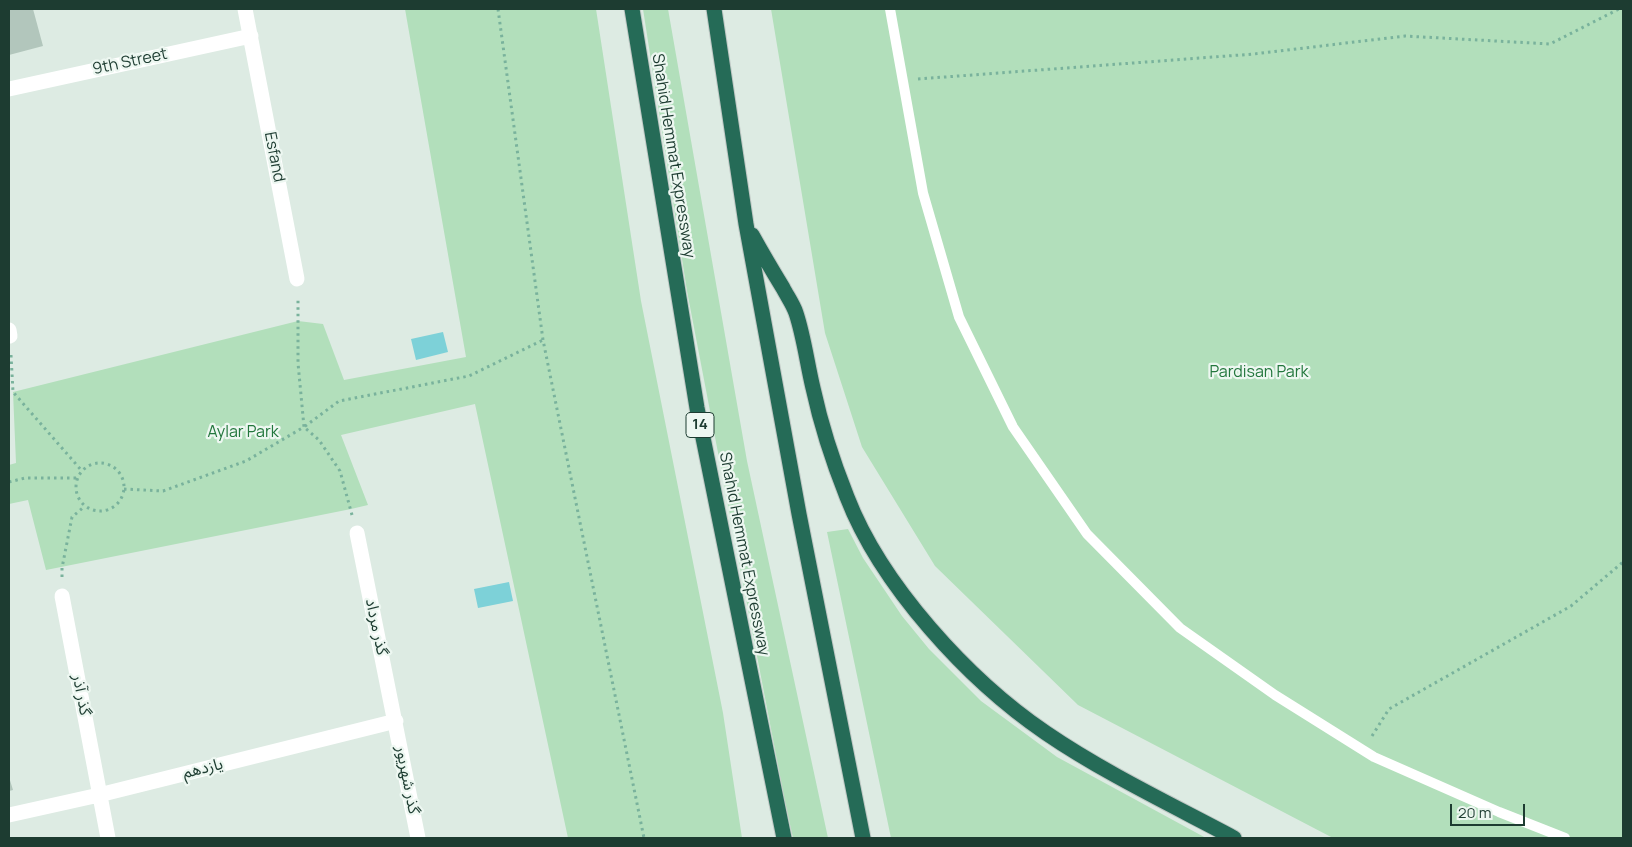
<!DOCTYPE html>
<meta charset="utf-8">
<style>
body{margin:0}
#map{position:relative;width:1632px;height:847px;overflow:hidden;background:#ddebe3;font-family:Manrope,sans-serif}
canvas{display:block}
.frame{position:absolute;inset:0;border:10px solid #1d3c31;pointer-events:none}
.scale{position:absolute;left:1450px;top:804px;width:75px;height:22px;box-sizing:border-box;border:2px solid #1d3c31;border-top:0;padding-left:6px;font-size:15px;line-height:18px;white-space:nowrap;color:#1d3c31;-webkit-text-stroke:4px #edf7f1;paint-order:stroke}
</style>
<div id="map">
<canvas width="1632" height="847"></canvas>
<div class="frame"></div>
<div class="scale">20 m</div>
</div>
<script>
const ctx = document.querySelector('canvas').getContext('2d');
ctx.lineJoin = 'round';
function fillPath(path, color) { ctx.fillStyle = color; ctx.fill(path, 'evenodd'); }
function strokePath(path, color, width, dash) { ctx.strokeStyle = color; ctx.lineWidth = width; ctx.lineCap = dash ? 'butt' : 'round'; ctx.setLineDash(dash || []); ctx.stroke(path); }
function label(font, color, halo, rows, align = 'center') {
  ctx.font = font + ' Manrope,"Noto Sans Arabic",sans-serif'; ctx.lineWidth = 4.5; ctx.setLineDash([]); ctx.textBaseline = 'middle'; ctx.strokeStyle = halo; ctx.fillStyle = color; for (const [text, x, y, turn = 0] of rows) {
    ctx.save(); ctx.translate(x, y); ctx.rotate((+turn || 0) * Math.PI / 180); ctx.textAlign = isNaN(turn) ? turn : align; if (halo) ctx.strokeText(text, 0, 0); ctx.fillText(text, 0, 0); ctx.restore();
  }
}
const green = new Path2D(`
 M405,9H596L641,301L723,713L742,838H568L475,404L341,435L368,505L351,509L46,570L28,500L9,504V465L16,463L13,392L298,321L323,324L344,380L466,357Z
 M643,9H668L747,461L828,838H793L785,802L687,291Z
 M771,9H1623V838H1333L1078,705L935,566L862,447L825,333Z
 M848,529L863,558L902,616L929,649L981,701L1057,757L1206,838H891L827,532Z`);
const water = new Path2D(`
 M443,332L448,352L416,360L411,339Z
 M509,582L513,601L478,608L474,589Z`);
const building = new Path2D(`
 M9,9H33L43,46L9,55Z
 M9,777L13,790L9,791Z`);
const path = new Path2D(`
 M498,9L543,340L644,838
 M918,79L1254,54L1405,36L1550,44L1619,9
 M11,355L13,392L82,471
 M76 487a24 24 0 1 1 48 0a24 24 0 1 1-48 0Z
 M9,482L25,478H78
 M124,489L163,491L246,461L304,427L298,363V299
 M352,515L340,471L319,440L304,427L339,401L469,376L543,340
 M62,577V568L72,517L85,506
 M1372,736L1389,709L1571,606L1623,562`);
const lane = new Path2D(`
 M890,9L923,193L959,317L1013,427L1087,534L1180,628L1275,695L1374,757L1499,812L1565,838`);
const street = new Path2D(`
 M245,9L297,279
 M9,89L251,36
 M9,330L10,336
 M357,533L418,838
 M62,596L108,838
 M9,815L99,795L396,721`);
const highway = new Path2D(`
 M632,9L697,408L784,838
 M714,9L746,224L799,514L863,838
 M752,235C762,253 772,270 783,288C787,296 793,304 796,313C804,337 807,363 813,388C821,425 833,462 847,497C881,585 968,680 1046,733C1103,772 1172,805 1234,838`);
const shields = [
 [700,425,28]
];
const shieldNames = [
 ["14",700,425]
];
const streetNames = [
 ["9th Street",130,62,-12],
 ["Shahid Hemmat Expressway",673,156,81],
 ["Esfand",274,157,79],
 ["Shahid Hemmat Expressway",744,554,79],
 ["گذر مرداد",376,627,78],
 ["گذر آذر",81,695,79],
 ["یازدهم",203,769,-14],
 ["گذر شهریور",407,780,79]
];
const parkNames = [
 ["Pardisan Park",1259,373],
 ["Aylar Park",243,433]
];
fillPath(green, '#b2dfbb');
fillPath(water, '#7dd1d8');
fillPath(building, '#b2c6bc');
strokePath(highway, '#c0c8c5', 17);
strokePath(path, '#79b29c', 3, [2.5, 4]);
strokePath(lane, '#fff', 10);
strokePath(street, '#fff', 15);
strokePath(highway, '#256b57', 15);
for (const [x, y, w] of shields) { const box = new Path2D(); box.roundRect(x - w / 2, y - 12.5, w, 25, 4); ctx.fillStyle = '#edf7f1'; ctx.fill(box); strokePath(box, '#1d3c31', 1); }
label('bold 15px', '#1d3c31', null, shieldNames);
label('16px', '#1d3c31', '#edf7f1', streetNames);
label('16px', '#23773d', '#edf7f1', parkNames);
</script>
